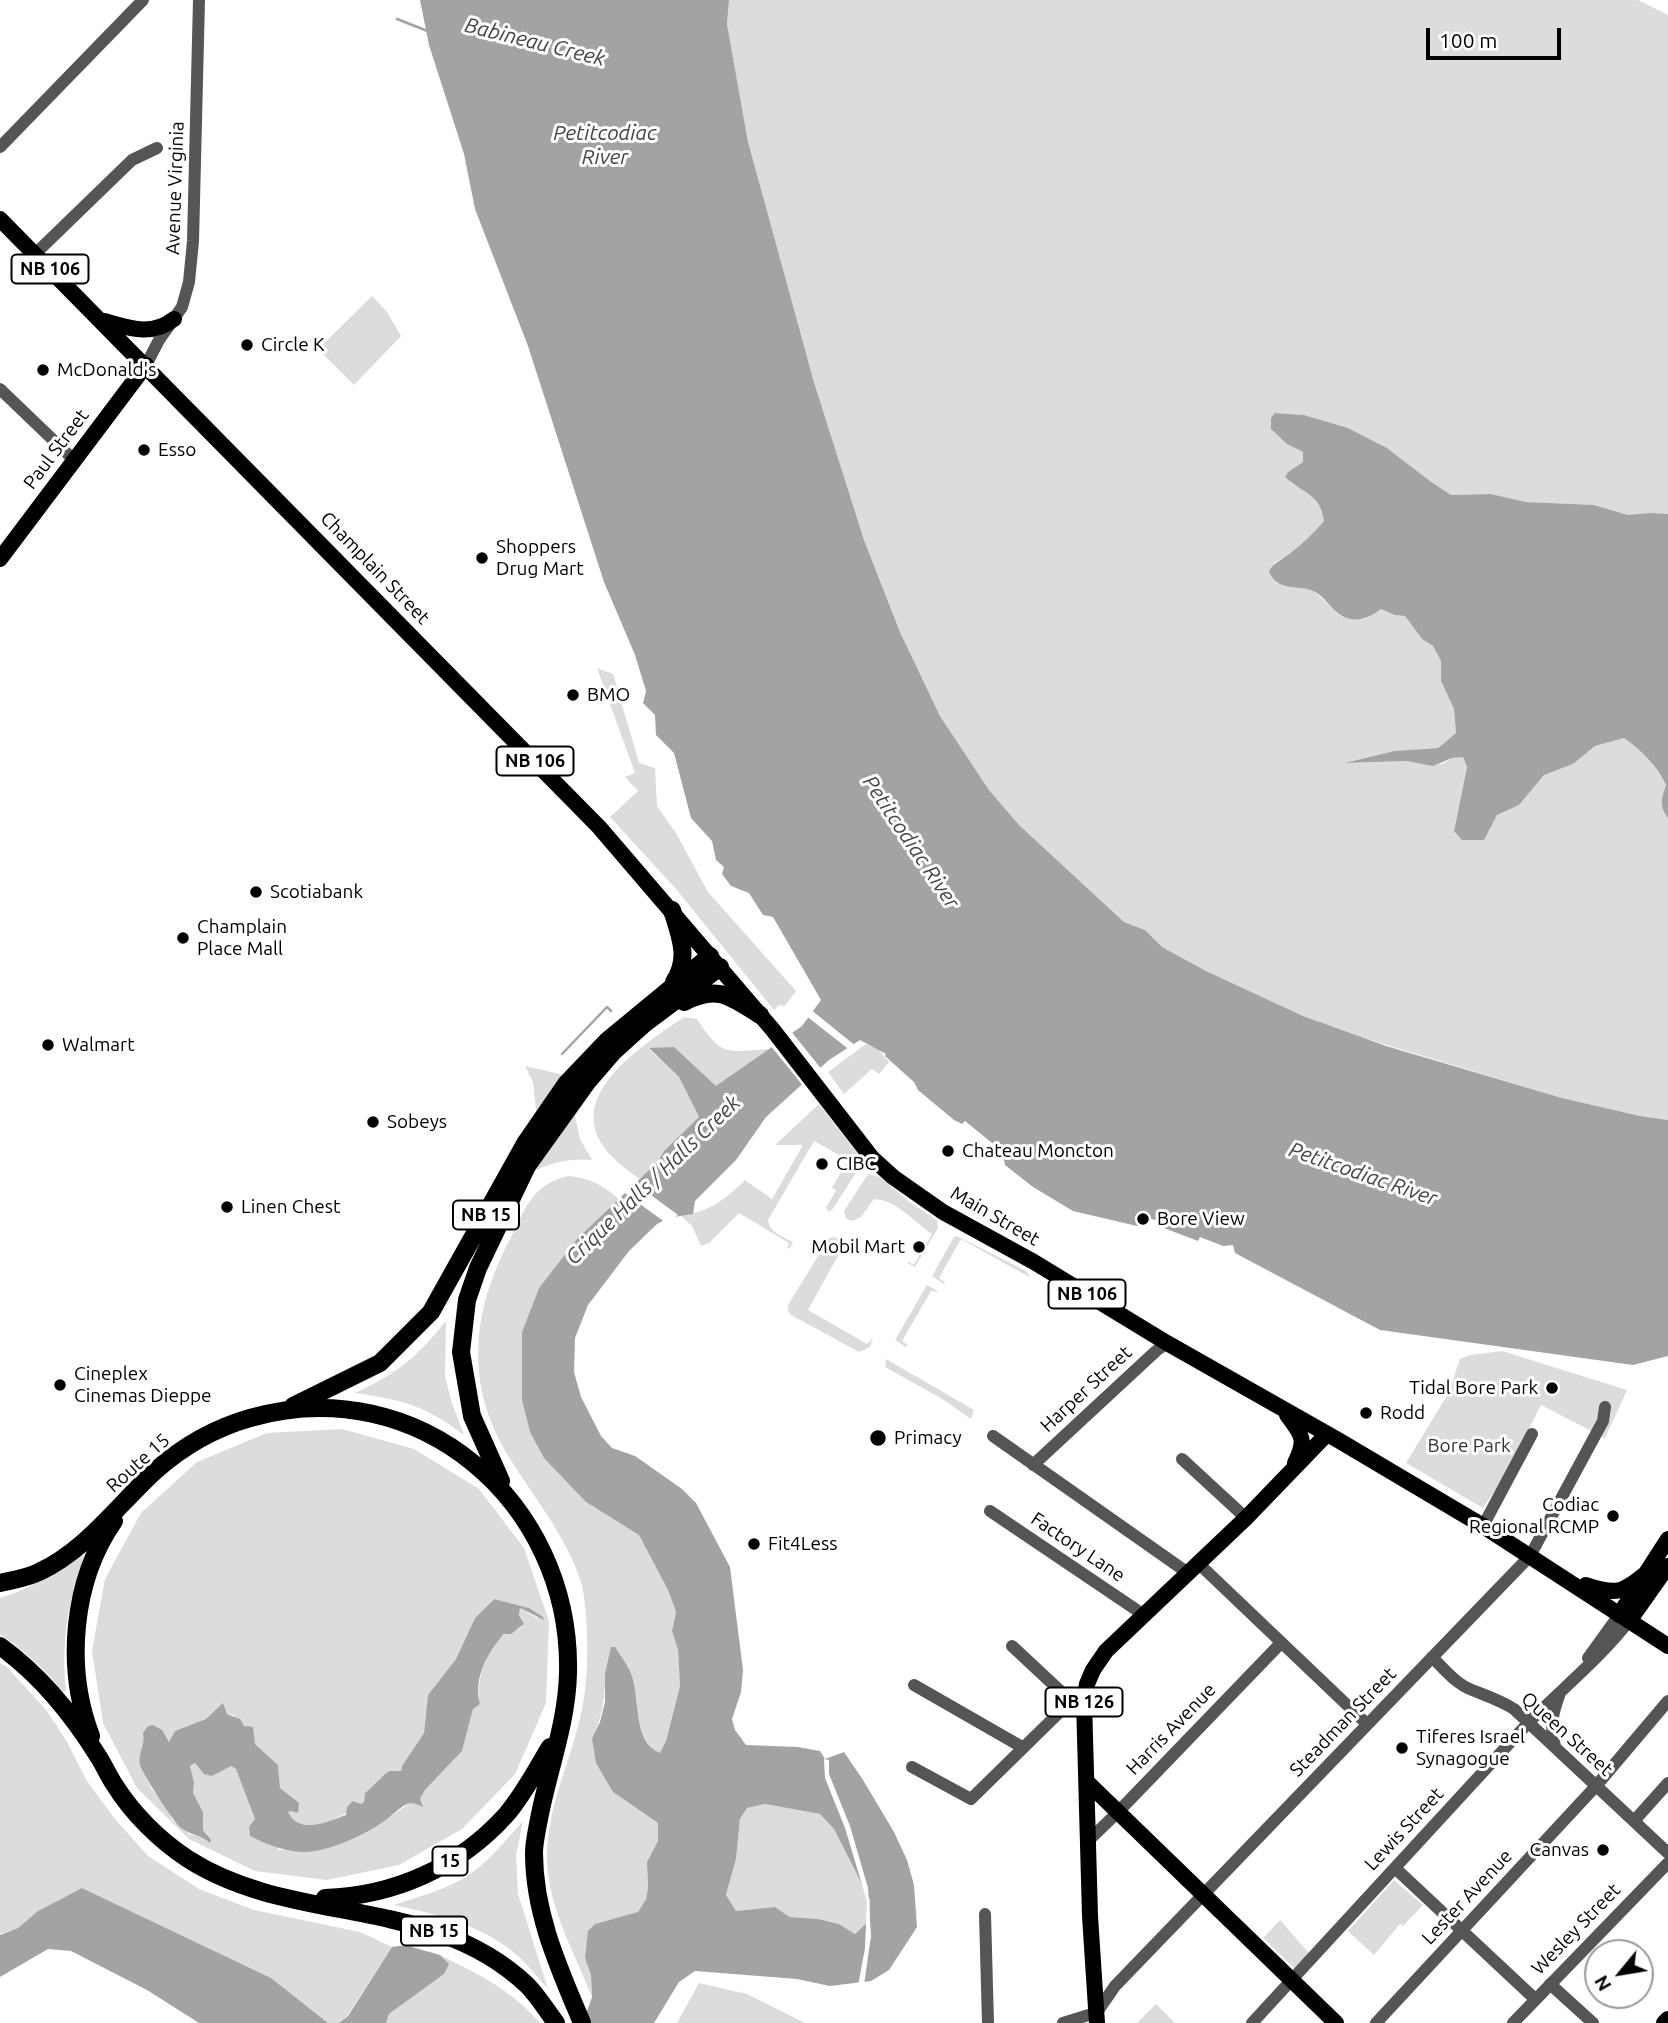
<!DOCTYPE html>
<style>
body{margin:0}
#map{position:relative;width:1668px;height:2023px;overflow:hidden;background:#fff;font-family:Ubuntu,sans-serif}
canvas{display:block}
.north{position:absolute;left:1584px;top:1939px;width:70px;height:70px;box-sizing:border-box;background:#fff;border:2px solid #999;border-radius:50%;rotate:240deg;font-size:19px;font-weight:700;line-height:28px;text-align:center;color:#000}
.north::after{content:'';display:block;margin:auto;width:24px;height:32px;background:#000;clip-path:polygon(50% 0,100% 100%,50% 72%,0 100%)}
.scale{position:absolute;left:1426px;top:28px;width:135px;height:32px;box-sizing:border-box;border:4px solid #000;border-top:0;padding-left:9px;font-size:21px;line-height:24px;white-space:nowrap;color:#000;-webkit-text-stroke:5px #fff;paint-order:stroke}
</style>
<div id="map">
<canvas width="1668" height="2023"></canvas>
<div class="north">N</div>
<div class="scale">100 m</div>
</div>
<script>
const ctx = document.querySelector('canvas').getContext('2d');
ctx.lineJoin = 'round';
function fillPath(path, color) { ctx.fillStyle = color; ctx.fill(path, 'evenodd'); }
function strokePath(path, color, width, dash) { ctx.strokeStyle = color; ctx.lineWidth = width; ctx.lineCap = dash ? 'butt' : 'round'; ctx.setLineDash(dash || []); ctx.stroke(path); }
function label(font, color, halo, rows, align = 'center') {
  ctx.font = font + ' Ubuntu,sans-serif'; ctx.lineWidth = 6; ctx.setLineDash([]); ctx.textBaseline = 'middle'; ctx.strokeStyle = halo; ctx.fillStyle = color; for (const [text, x, y, turn = 0] of rows) {
    ctx.save(); ctx.translate(x, y); ctx.rotate((+turn || 0) * Math.PI / 180); ctx.textAlign = isNaN(turn) ? turn : align; if (halo) ctx.strokeText(text, 0, 0); ctx.fillText(text, 0, 0); ctx.restore();
  }
}
const green = new Path2D(`
 M729,0H1638L1668,15V514L1628,515L1594,505L1526,502L1491,494L1451,495L1430,481L1387,448L1348,428L1304,415L1275,413L1287,444L1303,452V462L1288,472L1291,483C1308,491 1321,501 1324,521C1311,537 1292,553 1274,563L1276,583L1313,590L1339,615L1351,619H1364L1381,609L1395,615L1405,616L1422,639L1433,646L1441,661V681L1454,709L1456,733L1438,748L1420,749L1350,763L1407,761L1442,764L1452,758L1463,757L1467,767L1454,831L1489,832L1491,824L1497,815L1519,805L1544,775L1573,764L1595,746L1624,738C1640,749 1657,767 1666,785C1661,799 1659,806 1668,818V1120L1640,1116L1562,1098L1347,1033L1303,1016L1206,971L1162,947L1145,930L1124,922L1019,825L989,790L940,716L900,632L864,540L813,379L776,252L748,142L727,24Z
 M372,296L387,312L401,336L354,385L318,349Z
 M597,668L613,674L639,763L655,768L657,806L676,833L708,892L796,991L785,1006L779,1005L774,1010L676,889L610,817L638,791L625,777L635,773Z
 M684,1017L697,1019C722,1057 726,1052 769,1049L716,1087L674,1047L649,1049L679,1077L699,1117L664,1151L654,1168L649,1170L639,1179C625,1168 609,1157 600,1141C571,1089 648,1042 684,1017Z
 M866,1044L877,1048L889,1062L879,1074L872,1069L844,1094L828,1072Z
 M525,1066L564,1075L536,1111L533,1082Z
 M819,1104L861,1158L859,1168L832,1210L829,1212L826,1208L836,1190L832,1188L848,1160L814,1141L768,1220C769,1232 783,1237 793,1242L789,1249L787,1248L789,1243L739,1213L709,1243L701,1246L692,1226L681,1216C710,1211 725,1200 745,1180L772,1199L803,1145H775Z
 M574,1110L580,1139L592,1160C570,1158 554,1162 534,1171Z
 M868,1174L880,1177L908,1201L937,1220L938,1228L915,1267L907,1263L909,1262L914,1265L932,1234C914,1222 897,1200 874,1199L861,1217L852,1221L846,1219L844,1211Z
 M568,1176C590,1178 602,1185 619,1199L577,1239L539,1288L522,1332V1400L530,1432L544,1457L586,1502L639,1535L668,1590L676,1612L672,1631L678,1650L680,1686L666,1741L660,1754C635,1742 635,1697 631,1673L605,1674C605,1698 603,1716 592,1738L613,1792L658,1823V1841L647,1862L648,1888L646,1899L637,1913L595,1924L585,1958L591,1975L592,1997C574,1952 545,1901 547,1852C549,1798 576,1750 584,1698C589,1664 588,1631 584,1597C581,1568 558,1532 542,1507C526,1482 507,1458 495,1431C466,1367 477,1303 508,1243C525,1211 530,1185 568,1176Z
 M957,1236L1026,1271L1031,1278L961,1239L939,1278L945,1282L944,1284L932,1276L954,1237Z
 M834,1237L845,1243L808,1310L867,1344L873,1338L870,1347L859,1352L791,1315L788,1311V1305L826,1243L829,1238Z
 M927,1285L939,1292L931,1291L902,1341L908,1345L906,1347L895,1340Z
 M446,1321L445,1377L452,1403L464,1435C424,1405 403,1400 355,1393C399,1372 415,1359 446,1321Z
 M1502,1351L1627,1390L1605,1438L1541,1405L1506,1474L1483,1508L1406,1463L1448,1394L1460,1359L1470,1355Z
 M886,1359L974,1410L971,1419L944,1400L885,1367Z
 M342,1429L414,1449L479,1489L524,1548L549,1621L546,1703L515,1774L462,1829L399,1865L327,1880L255,1871L189,1839L137,1788L103,1723L92,1651L105,1579L141,1513L197,1462L267,1433ZM493,1599L529,1608L539,1616L537,1618L520,1608L519,1614L524,1624C519,1632 512,1630 505,1634C486,1645 475,1685 480,1704L473,1709L462,1751L425,1790L420,1799L408,1804L379,1825L303,1852L290,1849L279,1850L255,1819L236,1769L231,1766L200,1768L195,1763L190,1766L194,1782L192,1793L203,1812V1830L207,1834L205,1838L189,1834L172,1820L168,1809L151,1788L139,1761L145,1742H171L175,1731L206,1719L223,1704L227,1714L234,1715L255,1744L278,1765L280,1788L298,1813L291,1810L288,1812C304,1841 345,1815 364,1802L365,1793L385,1777L401,1771L402,1766L424,1733L428,1695L456,1659L475,1618Z
 M82,1555L84,1557C68,1603 61,1641 66,1690L63,1692C45,1669 25,1651 0,1634V1598C30,1589 57,1573 82,1555Z
 M0,1663L6,1666L47,1711L67,1742L87,1781L115,1819L148,1856L199,1889L254,1910L360,1932L392,1947L347,2016L339,2023H328L271,1978L82,1888L38,1911L18,1928L0,1934Z
 M765,1804L820,1814L834,1829L870,1900V1920L855,1934L839,1924L818,1919L790,1917L775,1907L736,1911L726,1895L736,1859L740,1819L747,1808Z
 M523,1821L516,1855L518,1894L548,1989C538,1978 529,1966 518,1956C483,1925 439,1915 394,1905C419,1896 446,1890 469,1875C490,1860 506,1840 523,1821Z
 M1394,1880L1423,1905L1403,1926L1400,1924L1374,1955L1348,1931Z
 M1280,1920L1309,1953L1295,1969L1263,1938Z
 M440,1955C481,1976 509,1988 540,2023H386L389,2014L444,1974L448,1964Z
 M699,1983L747,1994L805,2023H677Z
 M1156,2004L1175,2023H1137Z`);
const water = new Path2D(`
 M420,0H729L727,24L748,142L813,379L864,540L900,632L940,716L989,790L1019,825L1124,922L1145,930L1162,947L1206,971L1303,1016L1386,1046L1562,1098L1640,1116L1668,1120V1356L1633,1365L1380,1330L1235,1253L1233,1245L1223,1246L1200,1237L1198,1241L1156,1225L1157,1221L1142,1215L1137,1226L1073,1211L1033,1187L1005,1165L1002,1151L965,1121L962,1124L954,1120L918,1090L914,1082L885,1056L886,1054L860,1040L829,1060L766,1117L736,1160L695,1201L693,1214L668,1218L657,1224L629,1251L588,1305L575,1338L574,1372L581,1397L601,1436L612,1448L635,1456L682,1489L696,1503L730,1567L743,1670L741,1692L732,1719L735,1730L746,1745L798,1747L820,1751L825,1759L844,1752L863,1780L894,1832L907,1860L914,1885L917,1927L889,1970L871,1981L830,1986L797,1979L695,1971L679,1982L654,2023H581L585,2017L592,1997L591,1975L585,1958L588,1931L595,1924L638,1912L646,1899L648,1888L647,1862L658,1841V1823L613,1792L596,1763L592,1738L600,1722L605,1702V1674L611,1647H615C620,1655 626,1663 630,1671C641,1695 631,1742 660,1753L666,1741L680,1686L678,1650L672,1631L676,1612L668,1590L639,1535L586,1502L544,1458L530,1432L522,1400V1332L539,1288L577,1239L649,1170L654,1168L664,1151L699,1117L679,1077L649,1048L674,1047L716,1086L802,1026L821,1000L773,917L763,915L749,893L731,886L722,874L724,867L716,860L712,841L691,818L674,753L656,735L655,715L643,703L646,691L635,655L604,582L528,346L475,209L464,154L429,45ZM765,1804L820,1814L834,1829L870,1900V1920L855,1934L839,1924L818,1919L790,1917L775,1907L736,1911L726,1895L736,1859L740,1819L747,1808Z
 M1275,413L1304,415L1348,428L1387,448L1430,481L1451,495L1491,494L1526,502L1594,505L1628,515L1650,513L1668,514V818C1659,806 1661,799 1666,785C1658,767 1640,749 1624,738L1595,746L1573,764L1544,775L1519,805L1497,815L1484,840H1462L1454,831L1467,767L1463,757L1452,758L1433,766L1407,761L1345,763L1395,751L1438,748L1456,733L1454,709L1441,681V661L1433,646L1422,639L1405,616L1395,615L1381,609C1371,616 1362,621 1350,619C1332,615 1327,596 1311,590C1295,585 1276,591 1269,571C1274,563 1278,562 1286,556C1299,547 1314,533 1324,521C1320,493 1302,493 1285,477L1288,472L1303,462V452L1287,444L1271,429V418Z
 M494,1599L529,1608L543,1617L544,1620L520,1608L519,1615L524,1624L511,1634H504C487,1652 473,1680 480,1704L473,1709L462,1751L425,1790L420,1799L423,1807C417,1804 412,1802 407,1804C397,1809 389,1819 380,1824C362,1836 324,1853 303,1852C283,1851 268,1845 250,1836L249,1827L255,1819L236,1769L231,1766L212,1776L204,1774L195,1763L190,1766L194,1782L193,1793L203,1812V1830L211,1840L210,1843C202,1835 190,1835 181,1828C174,1823 142,1773 140,1765C137,1754 146,1745 143,1733L148,1726L153,1725L162,1730L169,1742L175,1731L206,1719L223,1703L227,1714L240,1719L244,1726L253,1727L255,1744L278,1765L280,1788L299,1803L298,1813L291,1811L288,1812C300,1835 327,1822 346,1815L347,1807L353,1801L361,1804L364,1802L365,1793C372,1788 384,1774 388,1772C392,1770 397,1772 401,1771L402,1766L424,1733L428,1695L456,1659L475,1618Z
 M82,1888L271,1978L328,2023H199L147,1990L71,1951L48,1949L0,1977V1935L18,1928L38,1911Z
 M405,1945L440,1955L449,1964L444,1974L389,2014L386,2023H339L348,2016L392,1947Z`);
const pier = new Path2D(`
 M810,1009L857,1047L851,1051L805,1015Z
 M790,1030L823,1071L804,1087L770,1045Z
 M632,1181L678,1215L666,1223L622,1191Z
 M824,1759L829,1760V1774L850,1826L868,1888L871,1936L864,1985L858,1986L865,1948L867,1901L845,1828L825,1778Z`);
const stream = new Path2D(`
 M397,19L430,32
 M562,1054L607,1007L611,1011`);
const minor = new Path2D(`
 M0,147L143,0
 M35,254L132,160L157,148
 M146,365L159,340L182,307L189,282L193,241L199,0
 M0,389L74,460
 M993,1436L1188,1573
 M1182,1459L1246,1518
 M1033,1465L1156,1351L1167,1343
 M990,1511L1144,1615
 M1483,1526L1532,1434
 M1198,1563L1367,1724
 M1012,1646L1071,1701
 M1432,1657C1444,1669 1456,1684 1472,1690C1487,1696 1500,1700 1514,1709L1668,1853
 M1588,1658L1619,1615
 M914,1685L1022,1747
 M1555,1746C1549,1727 1553,1712 1560,1693
 M912,1767L971,1799L1071,1701H1084
 M1634,1821L1668,1783
 M1088,1841L1118,1812L1281,1643
 M1395,1868L1535,1999
 M985,1914L988,2023
 M1550,1984L1593,2023
 M1095,2015L1115,1986L1530,1556L1603,1421L1605,1407
 M1063,2023L1095,2013
 M1252,2023L1529,1722C1563,1688 1600,1658 1629,1621
 M1376,2023L1596,1786L1668,1701
 M1513,2023L1668,1863`);
const major = new Path2D(`
 M0,219L599,827L773,1030L872,1158L893,1177L943,1212L1034,1262L1167,1343L1338,1440L1483,1526L1668,1646
 M104,321C129,328 151,337 174,319
 M0,559L146,365
 M1287,1415C1302,1435 1307,1439 1295,1463
 M1586,1585C1618,1596 1624,1592 1649,1571
 M1619,1615L1668,1539
 M1629,1621L1668,1566
 M1087,1782L1336,2023
 M1097,2023L1090,1916L1084,1701L1087,1684L1093,1670L1106,1651L1246,1518L1327,1434
 M1664,2023L1668,2019`);
const highway = new Path2D(`
 M672,910C680,936 690,958 674,982
 M684,1002C718,984 731,997 760,1015
 M293,1406L380,1363L431,1312L526,1142L566,1084L607,1041L710,956
 M501,1481L472,1416L461,1352L467,1300L478,1268L527,1166L588,1081L613,1052L644,1024L720,967
 M0,1583C13,1580 27,1578 39,1572C86,1550 118,1505 155,1471C182,1447 215,1428 250,1418C418,1370 572,1502 568,1673C567,1723 548,1771 539,1819C537,1830 534,1842 534,1853C534,1914 559,1968 582,2023
 M0,1646C40,1675 72,1714 98,1756C104,1765 108,1775 114,1784C132,1813 159,1840 188,1859C292,1926 431,1894 527,1985C538,1996 547,2011 556,2023
 M91,1736C65,1668 72,1581 114,1521
 M325,1898C394,1896 459,1867 506,1815C524,1794 536,1770 550,1747`);
const markers = [
 [247,345,7,"#000"],
 [43,370,7,"#000"],
 [144,450,7,"#000"],
 [482,558,7,"#000"],
 [573,695,7,"#000"],
 [256,892,7,"#000"],
 [183,938,7,"#000"],
 [48,1045,7,"#000"],
 [373,1122,7,"#000"],
 [948,1151,7,"#000"],
 [822,1164,7,"#000"],
 [227,1207,7,"#000"],
 [1143,1219,7,"#000"],
 [919,1247,7,"#000"],
 [60,1385,7,"#000"],
 [1552,1388,7,"#000"],
 [1366,1413,7,"#000"],
 [878,1438,9,"#000"],
 [1613,1516,7,"#000"],
 [754,1544,7,"#000"],
 [1402,1748,7,"#000"],
 [1603,1850,7,"#000"]
];
const shields = [
 [50,269,77],
 [535,761,77],
 [486,1215,66],
 [1087,1294,77],
 [1084,1702,77],
 [450,1861,35],
 [434,1931,66]
];
const shieldNames = [
 ["NB 106",50,269],
 ["NB 106",535,761],
 ["NB 15",486,1215],
 ["NB 106",1087,1294],
 ["NB 126",1084,1702],
 ["15",450,1861],
 ["NB 15",434,1931]
];
const streetNames = [
 ["Avenue Virginia",175,188,-88],
 ["Paul Street",56,449,-53],
 ["Champlain Street",375,568,46],
 ["Main Street",995,1216,30],
 ["Harper Street",1086,1389,-43],
 ["Route 15",138,1463,-42],
 ["Factory Lane",1078,1547,34],
 ["Steadman Street",1343,1722,-46],
 ["Harris Avenue",1171,1729,-46],
 ["Queen Street",1567,1734,42],
 ["Lewis Street",1404,1829,-47],
 ["Lester Avenue",1467,1897,-47],
 ["Wesley Street",1576,1929,-46]
];
const poiNames = [
 ["Circle K",261,345],
 ["McDonald's",57,370],
 ["Esso",158,450],
 ["Shoppers",496,547],
 ["Drug Mart",496,569],
 ["BMO",587,695],
 ["Scotiabank",270,892],
 ["Champlain",197,927],
 ["Place Mall",197,949],
 ["Walmart",62,1045],
 ["Sobeys",387,1122],
 ["Chateau Moncton",962,1151],
 ["CIBC",836,1164],
 ["Linen Chest",241,1207],
 ["Bore View",1157,1219],
 ["Mobil Mart",905,1247,"right"],
 ["Cineplex",74,1374],
 ["Cinemas Dieppe",74,1396],
 ["Tidal Bore Park",1538,1388,"right"],
 ["Rodd",1380,1413],
 ["Primacy",894,1438],
 ["Codiac",1599,1505,"right"],
 ["Regional RCMP",1599,1527,"right"],
 ["Fit4Less",768,1544],
 ["Tiferes Israel",1416,1737],
 ["Synagogue",1416,1759],
 ["Canvas",1589,1850,"right"]
];
const parkNames = [
 ["Bore Park",1469,1446]
];
const waterNames = [
 ["Babineau Creek",535,42,14],
 ["Petitcodiac",605,133],
 ["River",605,157],
 ["Petitcodiac River",911,842,56],
 ["Petitcodiac River",1363,1174,19],
 ["Crique Halls / Halls Creek",653,1180,-44]
];
fillPath(green, '#dcdcdc');
fillPath(water, '#a3a3a3');
fillPath(pier, '#fff');
strokePath(stream, '#a3a3a3', 2.5);
strokePath(minor, '#555', 12);
strokePath(major, '#000', 16);
strokePath(highway, '#000', 18);
for (const [x, y, r, color] of markers) { const dot = new Path2D(); dot.arc(x, y, r, 0, 2 * Math.PI); ctx.fillStyle = color; ctx.fill(dot); strokePath(dot, '#fff', 2.5); }
for (const [x, y, w] of shields) { const box = new Path2D(); box.roundRect(x - w / 2, y - 14.5, w, 29, 5); ctx.fillStyle = '#fff'; ctx.fill(box); strokePath(box, '#000', 2); }
label('bold 18px', '#000', null, shieldNames);
label('19px', '#000', '#fff', streetNames);
label('19px', '#000', '#fff', poiNames, 'left');
label('19px', '#333', '#fff', parkNames);
label('italic 21px', '#444', '#fff', waterNames);
</script>
